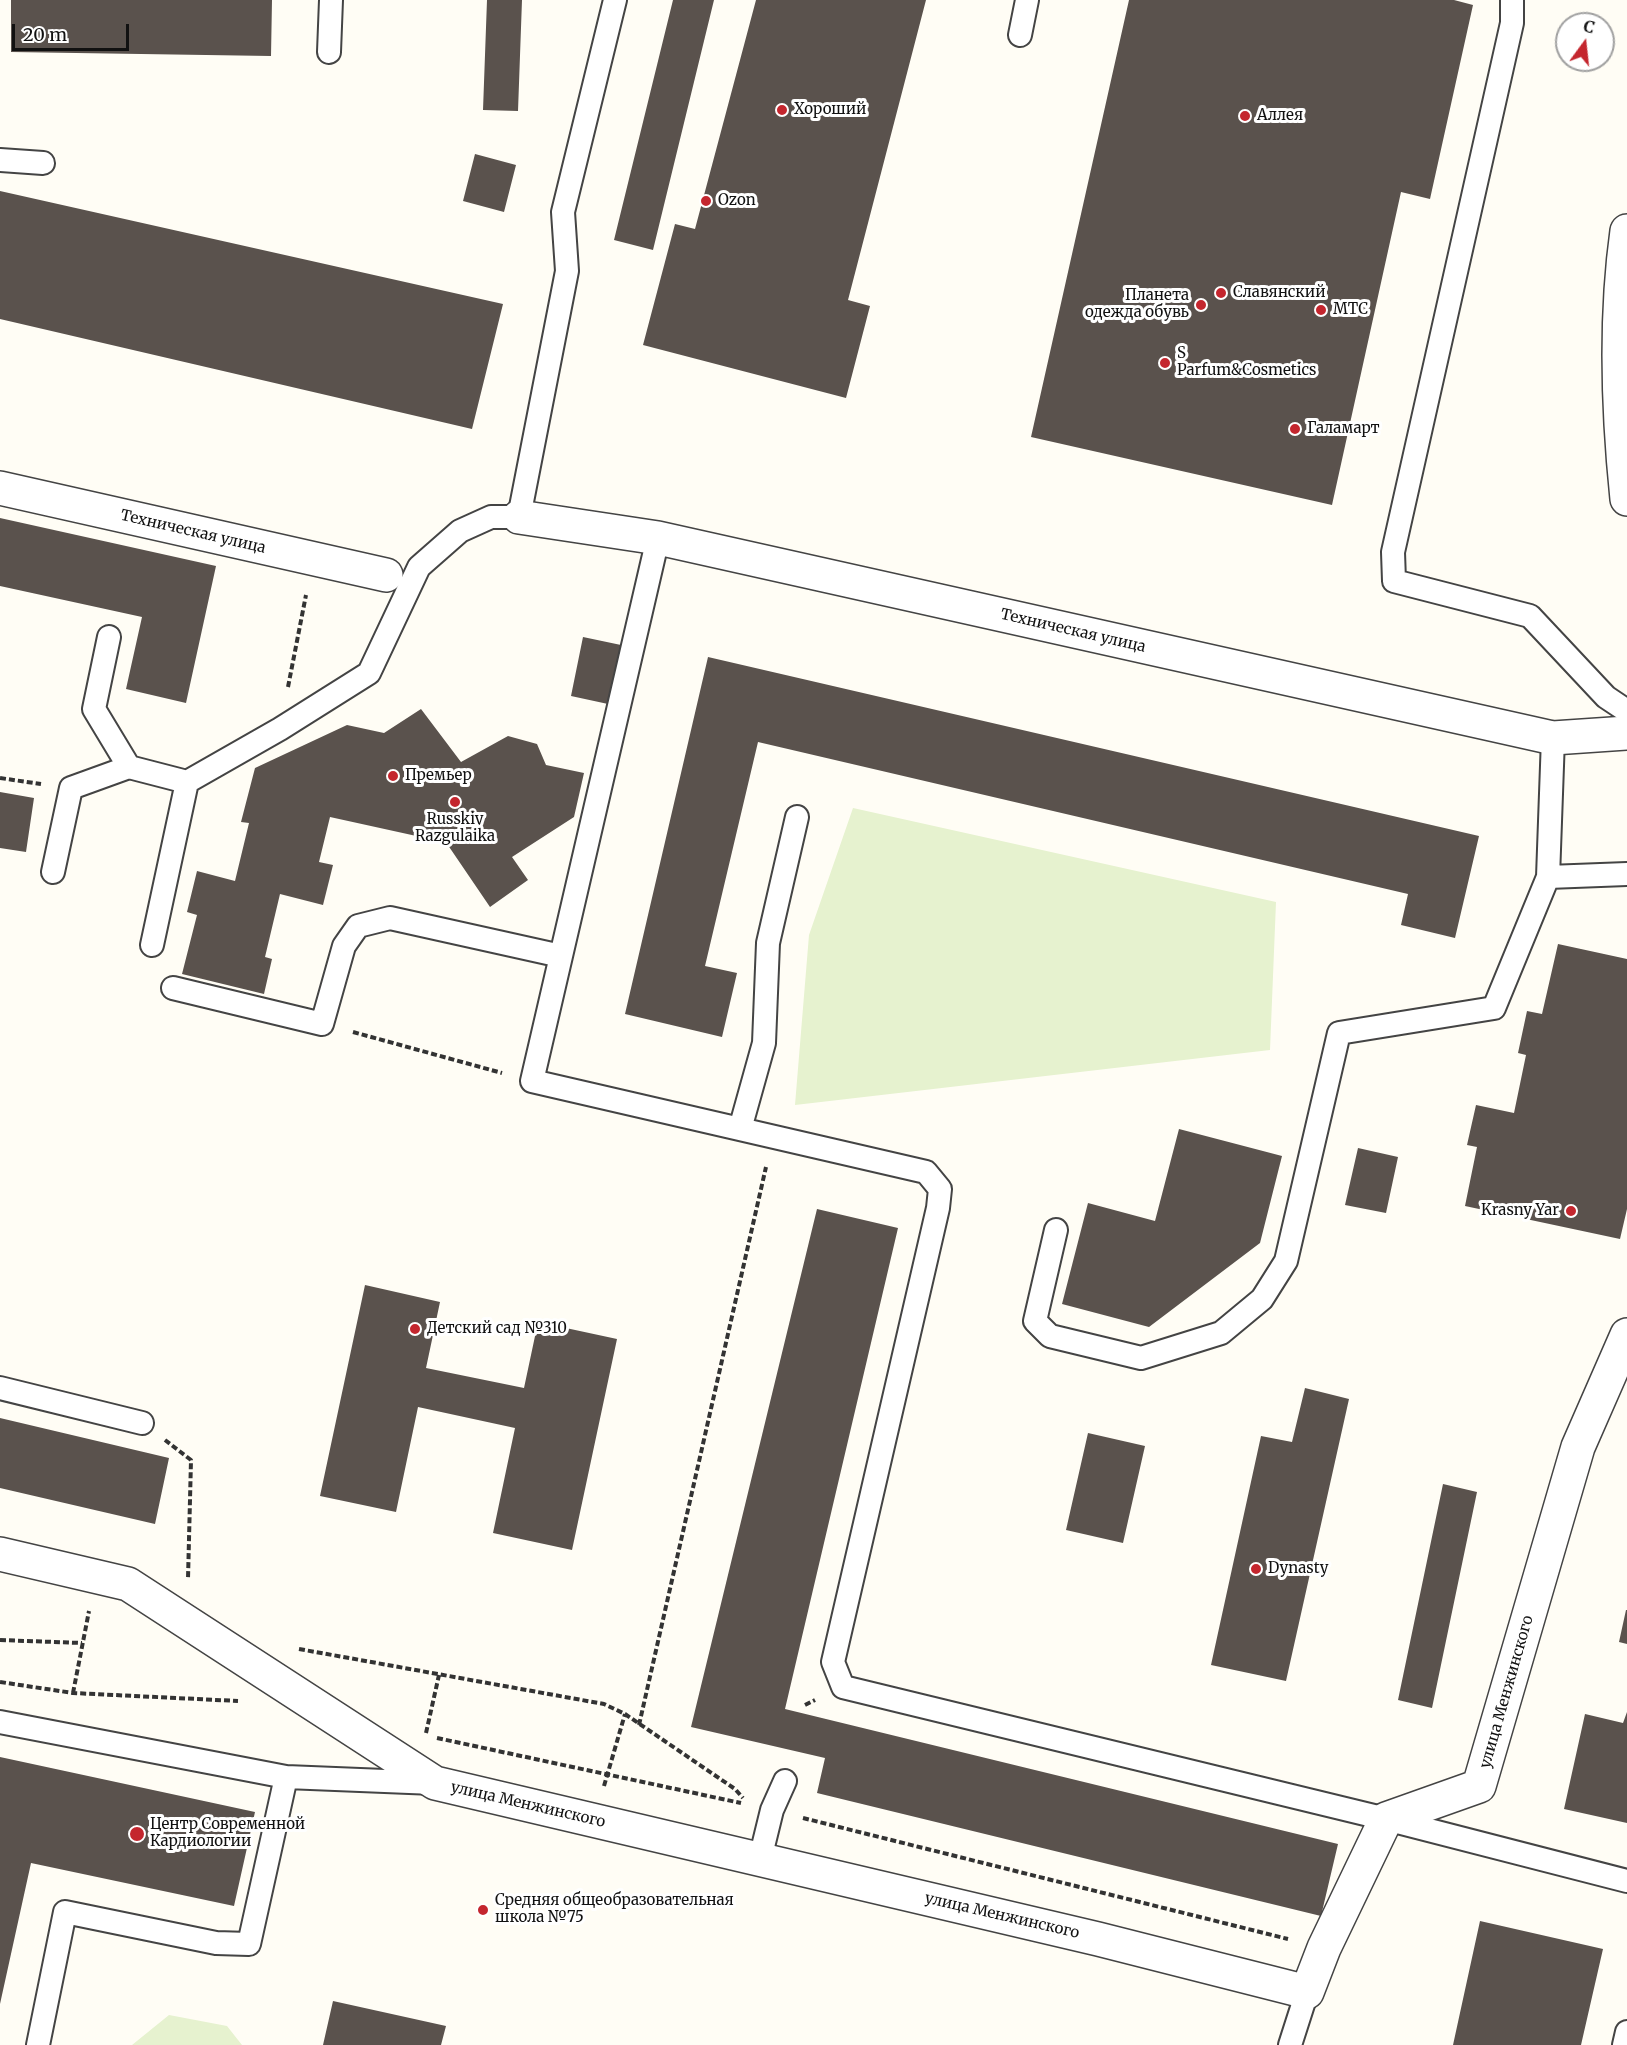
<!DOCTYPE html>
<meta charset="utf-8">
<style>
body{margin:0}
#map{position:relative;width:1627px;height:2045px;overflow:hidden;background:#fffdf5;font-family:Merriweather,serif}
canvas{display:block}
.north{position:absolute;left:1555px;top:12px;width:60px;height:60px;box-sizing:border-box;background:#fff;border:2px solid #a0a0a0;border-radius:50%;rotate:15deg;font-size:16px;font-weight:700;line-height:24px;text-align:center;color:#111}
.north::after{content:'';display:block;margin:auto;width:21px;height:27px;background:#c4262e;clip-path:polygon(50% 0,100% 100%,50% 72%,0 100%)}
.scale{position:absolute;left:12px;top:24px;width:117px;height:27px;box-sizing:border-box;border:3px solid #111;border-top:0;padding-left:8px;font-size:18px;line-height:21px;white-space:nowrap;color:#111;-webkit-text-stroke:4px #fff;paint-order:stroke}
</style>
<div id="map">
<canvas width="1627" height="2045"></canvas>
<div class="north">С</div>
<div class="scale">20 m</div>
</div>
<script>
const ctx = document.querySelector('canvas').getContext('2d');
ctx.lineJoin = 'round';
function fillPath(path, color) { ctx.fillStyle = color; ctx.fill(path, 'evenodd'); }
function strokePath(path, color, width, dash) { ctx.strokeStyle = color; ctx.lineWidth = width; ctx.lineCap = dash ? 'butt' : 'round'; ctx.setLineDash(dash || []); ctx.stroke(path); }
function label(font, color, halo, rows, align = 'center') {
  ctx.font = font + ' Merriweather,serif'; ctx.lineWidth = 6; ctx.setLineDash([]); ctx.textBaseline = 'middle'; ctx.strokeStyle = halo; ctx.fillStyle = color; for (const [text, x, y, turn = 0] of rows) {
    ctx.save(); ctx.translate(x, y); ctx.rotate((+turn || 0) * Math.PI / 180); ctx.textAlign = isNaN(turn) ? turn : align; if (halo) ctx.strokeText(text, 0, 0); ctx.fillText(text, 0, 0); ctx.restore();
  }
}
const pitch = new Path2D(`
 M853,808L1276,902L1270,1050L795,1105L809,935Z
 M169,2015L227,2026L242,2045H132Z`);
const building = new Path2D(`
 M11,0H272L271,56L11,52Z
 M487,0H522L518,111L483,110Z
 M673,0H714L653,250L614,240Z
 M756,0H926L848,300L870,306L846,398L643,345L675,224L695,229Z
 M1129,0H1454L1473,5L1430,199L1401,192L1332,505L1031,437Z
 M475,154L516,165L504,212L463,201Z
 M0,191L503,304L472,429L0,319Z
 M0,518L216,566L186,703L126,689L142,617L0,586Z
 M583,637L621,645L608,704L571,696Z
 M708,657L1479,836L1455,938L1401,925L1408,894L758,742L705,966L737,973L722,1037L625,1014Z
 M421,709L461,762L508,736L537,744L546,765L584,773L574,817L512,857L528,880L490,907L439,832L430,839L330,817L319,862L333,865L323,905L280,894L265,957L272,959L264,994L182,974L197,915L187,912L197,871L235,881L249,823L241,822L255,768L347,725L384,733Z
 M0,792L34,798L26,852L0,848Z
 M1558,944L1627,959V1209L1620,1239L1465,1206L1477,1147L1467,1145L1476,1105L1514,1113L1526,1055L1518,1053L1527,1011L1542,1014Z
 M1179,1129L1282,1156L1260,1243L1149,1327L1062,1304L1088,1203L1155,1221Z
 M1358,1148L1398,1157L1386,1213L1345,1205Z
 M817,1209L898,1228L785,1709L1338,1844L1321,1916L817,1793L825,1758L691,1727Z
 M365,1285L440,1302L426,1368L524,1388L538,1322L617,1339L572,1550L493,1533L515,1428L418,1407L396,1512L320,1496Z
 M1305,1388L1349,1399L1286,1681L1211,1665L1261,1436L1292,1442Z
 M0,1418L169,1458L155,1524L0,1488Z
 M1088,1433L1145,1446L1123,1543L1066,1530Z
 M1443,1484L1477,1492L1432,1708L1398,1700Z
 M1626,1610H1627V1644L1619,1642Z
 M1627,1712V1823L1564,1809L1585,1714L1623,1723Z
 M0,1757L255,1812L234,1906L31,1863L0,2004Z
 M1480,1921L1603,1949L1581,2045H1453Z
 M333,2001L446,2026L441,2045H323Z`);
const path = new Path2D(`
 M288,687L306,595
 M0,778L41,784
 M353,1032L502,1073
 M165,1440L191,1460L188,1579
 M0,1640L82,1643
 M299,1649L604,1704L625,1714L735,1789L743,1798
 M0,1682L73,1693L238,1701
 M73,1693L89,1611
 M805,1705L815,1700
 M639,1725L766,1167
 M426,1733L439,1675
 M437,1738L741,1803
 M604,1786L625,1714
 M803,1818L1288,1939`);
const lane = new Path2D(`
 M1512,0V23L1393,552L1394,581L1530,616L1606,697L1627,711
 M1020,35L1027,0
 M329,52L331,0
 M0,160L43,163
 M658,538L532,1081L926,1172L940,1189L938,1208L833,1662L843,1687L1386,1819L1627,1881
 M109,637L94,709L129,767
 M53,872L71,788L129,767L187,782L280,729L369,673L419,567L460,531L491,517H519L567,271L563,212L615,0
 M1548,877L1553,738
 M152,945L187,782
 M173,988L322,1024L344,946L358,926L390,918L561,956
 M740,1129L764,1043L768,943L797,817
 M1056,1230L1035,1321L1050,1336L1141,1358L1221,1333L1262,1299L1286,1261L1339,1033L1494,1008L1548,877L1627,874
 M0,1388L142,1423
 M0,1722L286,1777L434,1783
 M760,1859L772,1810L785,1781
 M38,2045L65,1912L216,1943L249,1944L286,1777
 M1290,2045L1307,1992
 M1624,2045L1627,2032`);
const street = new Path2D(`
 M1627,231C1615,317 1618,412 1627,499
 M0,488L386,575
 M519,517L658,538L1553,738L1627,733
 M0,1554L128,1584L435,1783L1098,1939L1307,1992L1324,1948L1386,1819L1479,1786L1578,1447L1627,1335`);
const markers = [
 [782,110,6,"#c4262e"],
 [1245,116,6,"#c4262e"],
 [706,201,6,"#c4262e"],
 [1221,293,6,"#c4262e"],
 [1201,305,6,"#c4262e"],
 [1321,310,6,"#c4262e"],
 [1165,363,6,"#c4262e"],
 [1295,429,6,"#c4262e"],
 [393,776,6,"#c4262e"],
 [455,802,6,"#c4262e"],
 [1571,1211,6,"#c4262e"],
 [415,1329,6,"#c4262e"],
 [1256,1569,6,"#c4262e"],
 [137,1834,8,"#c4262e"],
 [483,1910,6,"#c4262e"]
];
const poiNames = [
 ["Хороший",794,110],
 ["Аллея",1257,116],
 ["Ozon",718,201],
 ["Славянский",1233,293],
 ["Планета",1189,296,"right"],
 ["одежда обувь",1189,313,"right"],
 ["МТС",1333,310],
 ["S",1177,354],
 ["Parfum&Cosmetics",1177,371],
 ["Галамарт",1307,429],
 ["Премьер",405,776],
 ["Russkiy",455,820,"center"],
 ["Razgulaika",455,837,"center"],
 ["Krasny Yar",1559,1211,"right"],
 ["Детский сад №310",427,1329],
 ["Dynasty",1268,1569],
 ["Центр Современной",150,1825],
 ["Кардиологии",150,1842],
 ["Средняя общеобразовательная",495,1901],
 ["школа №75",495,1918]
];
const streetNames = [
 ["Техническая улица",193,532,13],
 ["Техническая улица",1073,631,13],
 ["улица Менжинского",1507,1692,-74],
 ["улица Менжинского",528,1805,13],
 ["улица Менжинского",1002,1916,13]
];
fillPath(pitch, '#e6f2cf');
fillPath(building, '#5a524d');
strokePath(lane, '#444', 26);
strokePath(street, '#444', 36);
strokePath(path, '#333', 4, [6, 3]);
strokePath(lane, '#fff', 22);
strokePath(street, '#fff', 33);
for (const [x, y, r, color] of markers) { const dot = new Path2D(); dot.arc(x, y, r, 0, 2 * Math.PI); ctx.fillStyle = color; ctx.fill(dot); strokePath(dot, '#fff', 2); }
label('15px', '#111', '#fff', poiNames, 'left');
label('15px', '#111', '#fff', streetNames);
</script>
